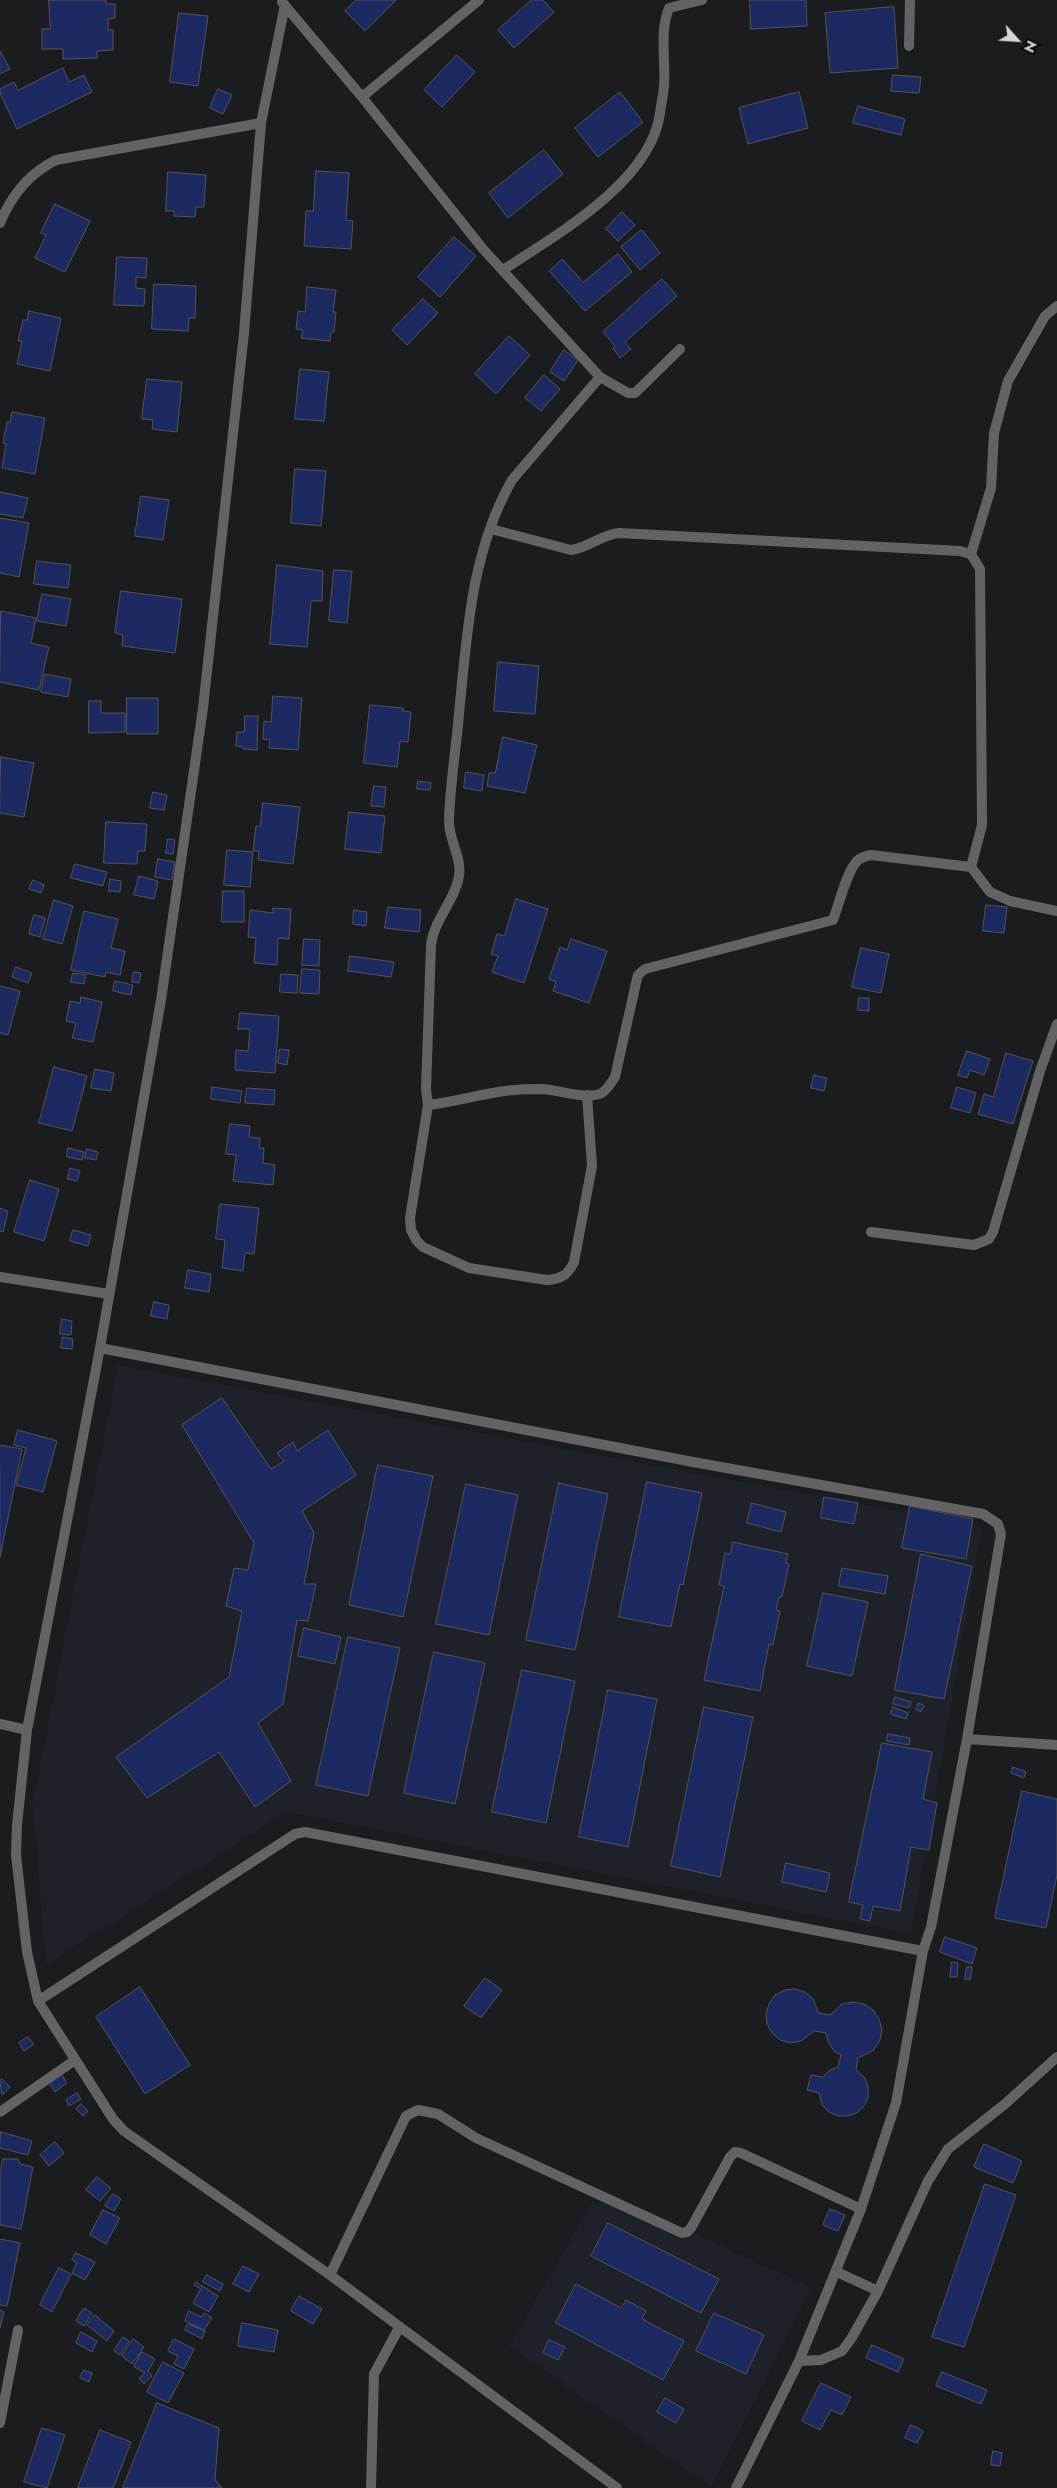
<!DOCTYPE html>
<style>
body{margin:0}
#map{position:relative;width:1057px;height:2488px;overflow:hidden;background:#1b1c1f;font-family:Jost,sans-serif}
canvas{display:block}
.north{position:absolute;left:992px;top:15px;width:50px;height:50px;-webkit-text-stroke:4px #060607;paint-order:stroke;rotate:116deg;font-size:14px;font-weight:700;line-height:20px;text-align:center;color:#d5d5d8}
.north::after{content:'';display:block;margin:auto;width:18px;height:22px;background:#d5d5d8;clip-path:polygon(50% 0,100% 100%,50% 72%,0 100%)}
</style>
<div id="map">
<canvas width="1057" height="2488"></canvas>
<div class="north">N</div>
</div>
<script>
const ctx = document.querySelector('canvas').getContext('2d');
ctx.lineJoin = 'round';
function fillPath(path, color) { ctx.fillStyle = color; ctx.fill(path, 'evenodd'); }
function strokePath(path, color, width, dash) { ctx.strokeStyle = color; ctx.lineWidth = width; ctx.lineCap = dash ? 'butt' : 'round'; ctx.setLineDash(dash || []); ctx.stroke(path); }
const built = new Path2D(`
 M118,1365L982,1527L911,1934L287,1812L46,1965L33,1802Z
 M622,2200L812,2288L711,2487L509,2346L591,2204Z`);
const building = new Path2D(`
 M49,0H106V4H115V18L108,19V30H113V50L97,51V58L63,59V49H42V29H50Z
 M356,0H396L365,31L345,11Z
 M532,0H543L554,12L514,48L498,30Z
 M750,0H806L807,26L751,29Z
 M894,7L898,68L830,73L825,13Z
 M179,13L208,16L198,86L170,82Z
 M0,51L10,69L0,74Z
 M457,55L475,72L442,107L424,90Z
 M63,68L69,82L84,75L92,92L17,129L0,93V89L14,82L18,90Z
 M893,75L921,77L919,93L891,91Z
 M218,89L232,95L223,114L210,108Z
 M620,92L643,122L598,157L575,128Z
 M799,92L808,128L748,144L739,108Z
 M858,106L905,119L901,135L853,123Z
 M544,150L563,174L508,218L489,193Z
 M316,171L349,173L346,220L353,221L351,249L304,246L306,211H313Z
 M168,172L206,175L204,207H196L195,217L174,216V211H166Z
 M55,204L90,221L65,272L35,258L46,235L41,233Z
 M622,212L635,225L618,241L606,229Z
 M642,230L660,253L640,270L621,247Z
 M454,237L476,256L440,297L418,277Z
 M618,254L632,272L585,311L549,271L562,259L583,282Z
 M117,257L147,258L146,278L136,277V288L145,289L144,306L114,305Z
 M662,279L677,296L625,342L631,349L620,358L613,348L615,346L603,332Z
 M154,284L196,286L195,318H189L188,331L152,329Z
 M307,287L336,290L333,312H336L334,332H331L330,341L301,338L303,330L296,329L298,311L305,312Z
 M423,299L438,313L407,345L392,330Z
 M29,311L61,318L50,371L17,364L22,341H18L23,320H27Z
 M509,336L530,355L496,394L475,374Z
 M564,350L578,360L564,381L550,372Z
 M300,369L329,372L324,421L295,419Z
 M544,375L560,389L541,411L525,398Z
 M147,379L182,382L177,432L152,429L153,420L142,419Z
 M12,412L45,418L35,474L2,468L6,444L3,443L7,422H10Z
 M295,469L326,471L321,526L291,523Z
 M0,492L28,498L23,518L0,514Z
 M141,496L169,500L163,540L135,536Z
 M0,518L29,523L19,577L0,573Z
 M37,561L71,565L68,588L34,584Z
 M277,565L323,571L322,601H311L307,647L270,644Z
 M334,570L352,571L347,623L329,621Z
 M121,591L182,599L175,653L122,646L123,635L115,633Z
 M42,594L71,599L66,626L37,621Z
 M1,611L36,618L31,643L49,647L39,690L0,682Z
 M498,662L539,666L535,714L494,711Z
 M45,674L71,679L68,697L41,692Z
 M273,696L302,698L298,750L269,748L270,740L263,739L264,721L271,722Z
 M127,698H158V734H127Z
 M89,701H101V713H125V732L89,733Z
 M370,705L403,708V711L411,712L408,742L400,741L397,767L364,763Z
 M245,716H258L257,750L243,749V747L236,746L237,732H244Z
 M503,737L537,745L525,793L487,786L489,773H495Z
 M1,757L34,763L24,817L0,813Z
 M466,772L484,775L482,791L464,788Z
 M418,781L431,783L430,790L417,789Z
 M374,786L386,787L384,807L371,806Z
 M153,792L167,795L164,810L150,808Z
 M263,803L300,807L293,864L258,860L259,851H253L256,826H260Z
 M349,812L385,816L381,853L345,849Z
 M106,822L147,824L145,851H138L137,864L104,863Z
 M168,839L175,840L173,854L166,853Z
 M227,850L253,852L250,887L224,885Z
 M158,859L175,862L172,880L155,877Z
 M75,864L107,872L103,886L71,878Z
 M139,876L158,881L154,899L134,895Z
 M110,879L121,881L120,892L109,891Z
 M33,880L44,885L41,893L29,889Z
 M223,891H244V922H222Z
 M516,899L548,909L524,983L492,972L498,956L491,954L497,934L504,936Z
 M54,900L73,906L62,944L43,939Z
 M986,905L1007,907L1004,933L983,931Z
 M388,907L421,910L419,932L385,928Z
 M273,908L291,909L289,939L278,938L277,965L254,963L256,938L248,937L250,910L273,913Z
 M354,910L367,912L366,926L353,924Z
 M84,911L118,919L111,948L125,951L120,975L106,972L105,977L71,970Z
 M34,915L45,918L40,937L29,934Z
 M304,939L320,940L319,966L302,965Z
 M571,939L607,951L589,1003L553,991L556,982L549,979L560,947L567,950Z
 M861,948L889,954L881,993L852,987Z
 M350,956L394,962L391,977L348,971Z
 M16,967L32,973L28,983L12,977Z
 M302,969L320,970L319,994L300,993Z
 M134,972L141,973L139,983L132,982Z
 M73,973L86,975L84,984L71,982Z
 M281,974L298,975L297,993L280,992Z
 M115,981L133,985L131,995L113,991Z
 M0,986L20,991L8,1035L0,1033Z
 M81,997L102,1002L93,1042L72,1038L76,1023L66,1021L70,1001L80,1003Z
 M859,998H869V1011L858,1010Z
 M240,1013L279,1016L275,1073L235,1070L236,1050L248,1051L250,1029H238Z
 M280,1049L289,1050L287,1065L278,1063Z
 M967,1051L990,1059L984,1075L970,1070L967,1078L958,1075Z
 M1006,1053L1033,1061L1013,1124L978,1114L984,1094L993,1097Z
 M54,1067L87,1076L72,1131L39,1123Z
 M95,1069L114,1073L111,1091L91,1088Z
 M814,1075L827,1078L824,1091L811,1088Z
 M212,1087L242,1091L240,1103L211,1099Z
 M957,1087L976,1093L970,1113L951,1108Z
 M247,1088L275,1090L274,1105L245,1103Z
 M230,1124L250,1126L249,1137L260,1138L259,1148H264L263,1163L275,1165L273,1185L233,1181L236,1155L226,1154Z
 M68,1148L84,1152L82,1160L67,1157Z
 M87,1149L98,1152L96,1160L85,1158Z
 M70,1168L80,1171L77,1181L68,1179Z
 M30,1180L59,1189L44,1241L14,1232Z
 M220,1204L259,1208L254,1254L245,1253L243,1271L222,1268L225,1240L216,1239Z
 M0,1208L8,1211L3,1232L0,1231Z
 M73,1230L91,1235L88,1246L70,1241Z
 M188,1270L211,1274L209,1292L185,1288Z
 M154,1302L169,1305L167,1319L151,1316Z
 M62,1319L72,1321L71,1335L60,1334Z
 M63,1337L73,1339L72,1349L61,1348Z
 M222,1398L271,1469L284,1461L277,1453L293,1442L297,1451L328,1430L356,1475L302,1511L314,1533L304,1584H316L308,1621L297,1620L283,1704L258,1723L291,1781L255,1807L219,1752L147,1798L116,1757L229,1677L242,1611L226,1606L234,1568L248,1570L254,1543L182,1425Z
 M18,1430L57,1441L43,1492L16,1485L26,1448L14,1445Z
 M0,1445L22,1449L0,1557Z
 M378,1465L433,1476L403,1617L349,1605Z
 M647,1482L702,1493L683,1585L680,1584L671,1627L619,1617Z
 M559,1483L608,1494L575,1650L526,1640Z
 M466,1484L518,1495L489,1635L436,1624Z
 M824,1497L858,1503L854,1524L821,1518Z
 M752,1503L786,1512L781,1532L747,1523Z
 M910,1506L973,1519L966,1559L902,1548Z
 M733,1542L788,1554L786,1563L789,1564L782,1597H779L776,1610L780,1611L773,1645L769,1644L760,1691L704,1680L724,1586L719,1585L725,1553L730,1554Z
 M921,1554L972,1566L944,1699L895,1690Z
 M842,1568L888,1576L885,1594L839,1586Z
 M823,1593L868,1602L852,1676L807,1666Z
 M304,1628L341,1637L335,1664L298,1656Z
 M348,1637L400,1648L368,1796L316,1785Z
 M434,1652L485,1663L455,1804L404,1793Z
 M522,1670L575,1681L546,1823L492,1812Z
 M608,1690L657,1699L628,1847L579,1837Z
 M895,1697L911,1702L909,1708L893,1704Z
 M919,1703L924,1706L921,1712L916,1709Z
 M704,1707L753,1717L720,1877L671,1866Z
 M893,1707L908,1713L906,1719L891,1714Z
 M888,1734L910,1738L909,1745L887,1741Z
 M882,1743L932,1752L923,1799L937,1803L929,1850L911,1847L900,1911L873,1906L870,1921L860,1919L863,1905L849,1902Z
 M1013,1767L1026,1772L1024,1778L1011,1773Z
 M1022,1791L1057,1799V1875L1046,1928L995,1918Z
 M786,1863L830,1873L826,1892L782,1882Z
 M945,1937L977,1948L972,1964L940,1952Z
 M952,1962L958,1963L957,1977H950Z
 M967,1967H972L970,1980L965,1979Z
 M485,1978L502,1990L481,2018L464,2006Z
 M140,1987L190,2065L145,2094L96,2017Z
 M795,1989L805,1992L813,1999L819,2013L830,2015L842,2004L853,2002L864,2004L873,2010L879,2019L882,2029L880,2040L874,2050L858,2058L856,2070L865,2078L868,2087V2097L864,2106L857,2113L847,2116H838L829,2112L822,2105L819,2093L807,2090L811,2075L823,2077L830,2070L838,2067L841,2055L834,2051L828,2041L826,2033L814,2031L801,2041L790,2043L780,2040L772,2033L767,2024L766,2014L769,2004L775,1995L785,1990Z
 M28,2037L34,2044L24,2051L19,2043Z
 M61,2074L67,2083L55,2092L49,2083Z
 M2,2079L10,2087L2,2095L0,2081Z
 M77,2093L81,2099L69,2106L66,2100Z
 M81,2104L88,2111L83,2116L76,2109Z
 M1,2132L32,2141L28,2155L0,2148Z
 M55,2142L64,2153L49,2166L40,2155Z
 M984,2144L1022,2161L1013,2183L974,2167Z
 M3,2159H18L20,2164L33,2167L21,2229L0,2225V2173Z
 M97,2177L111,2188L100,2201L86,2190Z
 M985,2184L1016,2195L964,2347L932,2337Z
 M113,2194L121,2199L114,2211L105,2206Z
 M830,2209L845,2215L838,2231L823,2225Z
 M103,2210L120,2218L106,2244L90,2235Z
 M608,2223L719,2279L701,2313L591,2256Z
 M0,2239L20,2243L7,2306L0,2305Z
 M76,2253L95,2262L85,2280L72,2273L77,2263L72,2260Z
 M243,2266L259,2274L249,2292L233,2284Z
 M59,2268L71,2274L52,2312L40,2305Z
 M207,2275L223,2284L220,2291L203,2282Z
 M196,2282L218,2296L209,2312L193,2303L201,2289L194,2285Z
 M576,2284L621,2308L626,2300L646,2311L642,2319L684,2341L663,2380L556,2323Z
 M299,2296L322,2309L313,2324L291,2311Z
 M84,2308L92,2313L84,2326L76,2321Z
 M0,2310L4,2312L0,2328Z
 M189,2311L201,2317L204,2313L212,2318L204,2330L185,2321Z
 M714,2313L764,2335L746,2374L696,2351Z
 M95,2315L114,2331L107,2341L87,2325Z
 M242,2323L278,2330L274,2352L238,2346Z
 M188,2324L205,2331L202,2339L185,2330Z
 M81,2332L97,2341L92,2352L76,2343Z
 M123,2337L129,2341L120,2355L114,2351Z
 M133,2339L144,2347L132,2364L122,2356Z
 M174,2339L194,2349L184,2369L174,2364L178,2356L168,2351Z
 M549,2340L565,2347L558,2360L543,2353Z
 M872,2345L904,2359L898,2372L866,2358Z
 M142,2352L155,2359L148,2371L152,2376L144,2384L139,2378L145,2373L134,2367Z
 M163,2362L184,2373L168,2403L147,2392Z
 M84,2370L92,2373L89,2382L80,2378Z
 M942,2372L987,2390L981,2404L936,2386Z
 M821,2383L851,2397L842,2415L831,2410L820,2430L802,2421Z
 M665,2398L684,2409L676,2423L657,2412Z
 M157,2403L219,2428L215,2480L222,2488H123Z
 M911,2425L923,2431L917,2443L905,2438Z
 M42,2428L65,2435L47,2488L24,2482Z
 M100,2430L131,2442L113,2488H78Z
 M993,2451L1002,2453L1000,2466L991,2465Z`);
const minor = new Path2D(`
 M282,2L362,97L483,249L600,377L628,393H635L680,349
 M285,5L261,123L244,333L203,708L161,1000L100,1348L27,1730L17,1825L16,1855L27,1952L38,2001L113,2119L124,2131L330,2275L617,2488
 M909,46L910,0
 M362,97L479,0
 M0,223C11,196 30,173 56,160L261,123
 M503,270C556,235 651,182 660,113C661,105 663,96 664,87C666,60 659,33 669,8L702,0
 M600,377L512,480C471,552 467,634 459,714C456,749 450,785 449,820C448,839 462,857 459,876C455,901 434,919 431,945L426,1089L428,1105C458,1102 485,1092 515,1090C524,1089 533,1089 542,1089C560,1090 582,1099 600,1094C607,1091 611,1083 615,1077L636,983L638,975L645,969L833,920C839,905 846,873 857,861C861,857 866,856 871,855L971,867
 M491,529L571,550C589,548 602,534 619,533L960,551L971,554L980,569L982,825L971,867L990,892L1010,901L1057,911
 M971,554L991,488L994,433L1008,381L1045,316L1057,306
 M428,1105L410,1218L411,1230L417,1241L423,1247L469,1268L547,1280C561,1279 568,1275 574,1262L592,1166L587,1095
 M871,1232L974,1245L989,1239L993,1232L1040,1071L1057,1024
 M0,1277L109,1294
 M0,1724L27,1730
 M967,1739L1057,1745
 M38,2001L295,1834L305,1832L923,1951L931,1927L967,1739L1001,1534L998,1524L983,1514L693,1462L100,1348
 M0,2112L75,2060
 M837,2272L878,2291
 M330,2275L406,2116L418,2110L438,2114L476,2138L682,2233L687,2232L691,2228L730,2157L735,2152L741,2153L861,2209
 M799,2361L821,2360L842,2351L851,2339L878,2291L928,2181L948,2149L1005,2104L1057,2057
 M0,2423L18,2330
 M371,2488L374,2374L399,2328
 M736,2488L799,2361L861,2209L896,2103L923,1951`);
fillPath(built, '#1f212a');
fillPath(building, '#1d2a61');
strokePath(building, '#525457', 1);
strokePath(minor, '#636365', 10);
</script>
